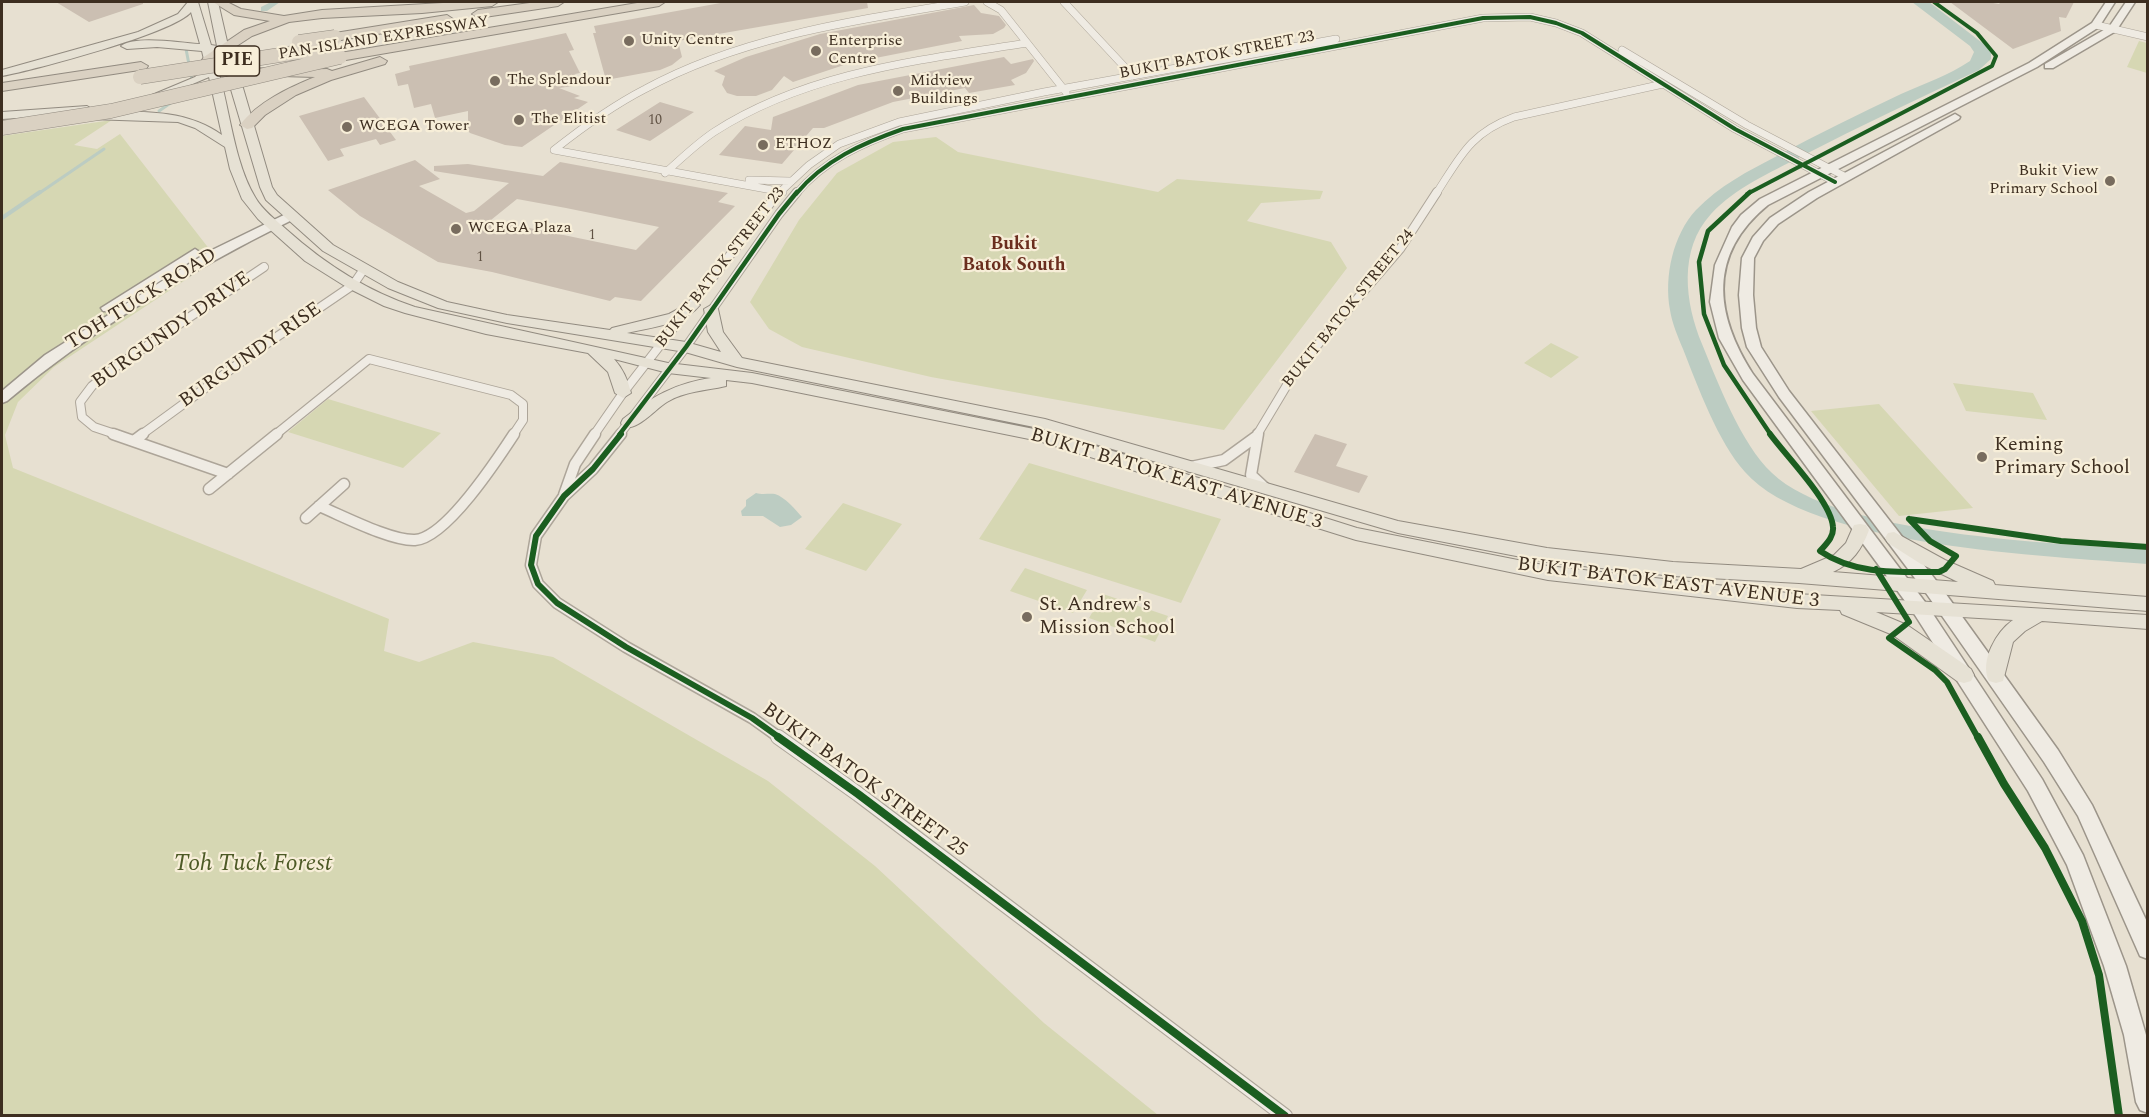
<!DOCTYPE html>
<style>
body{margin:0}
#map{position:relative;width:2149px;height:1117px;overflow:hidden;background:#e7e0d1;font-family:Spectral,serif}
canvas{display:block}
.frame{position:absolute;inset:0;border:3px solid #3d2e20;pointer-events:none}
</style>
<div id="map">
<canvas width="2149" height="1117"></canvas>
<div class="frame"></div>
</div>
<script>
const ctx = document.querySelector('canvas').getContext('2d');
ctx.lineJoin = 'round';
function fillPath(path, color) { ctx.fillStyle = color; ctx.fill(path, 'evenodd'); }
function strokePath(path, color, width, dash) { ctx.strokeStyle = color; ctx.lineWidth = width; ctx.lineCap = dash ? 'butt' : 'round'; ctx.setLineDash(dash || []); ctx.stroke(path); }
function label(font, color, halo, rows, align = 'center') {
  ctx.font = font + ' Spectral,serif'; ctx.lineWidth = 4.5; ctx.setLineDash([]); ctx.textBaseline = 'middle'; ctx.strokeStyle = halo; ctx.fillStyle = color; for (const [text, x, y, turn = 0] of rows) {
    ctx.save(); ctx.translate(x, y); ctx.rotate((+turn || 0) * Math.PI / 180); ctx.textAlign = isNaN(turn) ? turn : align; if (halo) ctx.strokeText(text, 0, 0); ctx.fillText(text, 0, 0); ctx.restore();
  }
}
const green = new Path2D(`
 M2139,41L2147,43V73L2127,67Z
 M112,120L74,145L97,149L120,134L217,259L54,367L18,402L5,435L13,468L389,619L384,651L419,662L473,642L553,657L768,781L875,866L1044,1023L1158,1115H2V136Z
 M936,137L958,152L1158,192L1177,179L1323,191L1320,199L1261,203L1247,221L1331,242L1347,268L1224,430L931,377L802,347L769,329L750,302L799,220L837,173L893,142Z
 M1551,343L1579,357L1551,378L1524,363Z
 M1953,383L2033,393L2047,420L1966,411Z
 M328,399L441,433L403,468L288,432Z
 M1879,404L1973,508L1899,516L1811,411Z
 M1029,463L1221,519L1181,603L979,539Z
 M843,503L902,524L866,571L805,549Z
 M1025,568L1087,590L1073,613L1010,591Z
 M1103,594L1168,616L1155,642L1089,618Z`);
const water = new Path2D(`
 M1912,2H1929L1985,45L1991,53V59L1979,70C1920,98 1860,126 1802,156C1770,173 1736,187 1711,214C1678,250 1685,303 1702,344C1718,383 1741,444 1772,473C1837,536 2057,543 2147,550V564C2050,556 1810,547 1745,472C1718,442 1698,387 1683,349C1678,337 1672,323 1670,310C1664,276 1673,235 1696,210C1719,186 1748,171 1777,156C1818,134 1859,114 1901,94C1924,84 1949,75 1970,61L1974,52L1970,46Z
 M756,493C763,495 769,493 775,494C785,497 796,510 802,517L791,525L780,527L763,516H742L741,511L746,506V500Z`);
const streamFar1 = new Path2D(`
 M186,49L192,80
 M159,111L172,102
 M38,194L104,149`);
const stream = new Path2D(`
 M2,218L40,192`);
const canal = new Path2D(`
 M271,2H280L267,11H261V7Z`);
const building = new Path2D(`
 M56,2H143V4L89,22Z
 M726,2H867L868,8L678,41L682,57L672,65L660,70L606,80L593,33H596L594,26Z
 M1950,2H1987L1999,4L2001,2H2074L2066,18L2059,17L2061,31L2013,49Z
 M974,5L981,13L999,16L1006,25L1004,28L993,34L959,36L962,41L850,63L793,82L784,76L772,90L756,96H737L727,93L722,85L725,76L714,71L746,57L820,34Z
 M566,33L574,50L569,51L580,73L575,74L580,85L559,88L580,96L574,98L588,102L522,147L505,145L470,133L468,131V111L435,118L431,104L414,108L408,84L398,86L395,74L410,70L409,66Z
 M1004,57L1011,64L1033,59L1034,61L1026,73L1011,80L1015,85L969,93L965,88L893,102L824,128H813L782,164L719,155L745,126L771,130L773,117L858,85Z
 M364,97L396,140L380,145L376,139L340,149L344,156L328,161L299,116Z
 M660,102L694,112L650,141L616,130Z
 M415,160L440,179L419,186L466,213L474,211L509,183L434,171V166L468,164L543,176L560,162L728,193L718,202L735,206L641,301L615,297L610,301L492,272L438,262L360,216L328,190ZM517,199L566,208L659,227L636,250L491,220Z
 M1315,434L1347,444L1336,466L1368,476L1359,493L1294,472Z`);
const streetFar3 = new Path2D(`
 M987,2L1001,10L1066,92
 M1064,2L1133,76
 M2096,25L2148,37
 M1622,50L1747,125L1846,177
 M665,173C681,159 696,144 714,132C807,72 920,60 1027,43
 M749,180L790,181
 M783,192L554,150C583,127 612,106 645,89C742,36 857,20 965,2
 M778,194L809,165L839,144L899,122L1044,92L1336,39
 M796,194C824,160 863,143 903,129L1483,18L1530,17L1556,23L1582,33L1735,129L1835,182
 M1436,194C1460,157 1470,133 1514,117L1663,84`);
const streetFar2 = new Path2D(`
 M118,435L94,427L82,417L80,402L92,386L117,366L264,267
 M141,435L256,351L353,285L364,269
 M275,435L369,359L511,395L523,404V420L513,435
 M594,435L623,393L779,192
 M619,435L686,347L779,214L797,192
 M1257,435L1296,370L1400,249L1437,192`);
const streetFar1 = new Path2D(`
 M113,434L228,474
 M621,434L593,469L564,496L536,536L531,565L538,584L557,603L626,647L752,718L780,738
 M1258,434L1251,475L1265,488
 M135,440L143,434
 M1191,467L1224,460L1257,436
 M209,489L277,434
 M564,495L575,464L595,434
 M319,506C343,516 391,541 415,540C446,538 497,460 514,434
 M306,518L344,484`);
const street = new Path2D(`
 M778,737L858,794L1285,1116`);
const secondary = new Path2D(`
 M2106,2H2115L2099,27L2037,67L1768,205C1708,254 1714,313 1753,374L1925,602L2042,779L2083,855L2126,966L2146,1035L2148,1113L2140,1110L2136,1102L2124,1035L2104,966L2067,865L2028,791L1913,612L1743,380L1719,338L1710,302L1715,265L1732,227L1741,215L1760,199L2029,63L2092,23Z
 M2126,2H2135L2116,31L2053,68H2045V64L2109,27Z
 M1955,114L1960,117L1959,119L1817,198L1778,224L1763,241L1754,258L1753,295L1756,328L1761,347L1789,391L1938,583L2058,750L2092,805L2148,924V959L2140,956L2078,816L2044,762L1926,593L1779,397L1747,347L1742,328L1739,295L1742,258L1753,237L1770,218L1809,192Z
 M290,212L294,213V219C193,269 94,328 7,401L2,403V391L45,355L208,252Z
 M195,249L201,253L199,256L113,311H103L101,308Z`);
const primary = new Path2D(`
 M188,2H198L211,45L217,46L208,2H218L229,50L238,71L272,187L277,195L333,245L398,282L447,302L507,315L610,330L612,328L669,314L693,301L700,305C684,325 651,327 627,333L686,342L721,352L708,332L704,309L711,305L718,309L723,332L742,358L1045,419L1398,521L1547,548L1673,562L1801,569L1834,555L1846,543L1854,525L1860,524L1866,525L1869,530C1862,549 1852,563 1833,572L1958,582L1921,564L1888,543L1885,538L1888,533L1894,532L1945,560L1993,581L1995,585L2148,597V611L1799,583L1673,576L1547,562L1398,533L1044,429L737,367L685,352L507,323L438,308L388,288L323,251L266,200L260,187L224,66L218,70C230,110 234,162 255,197C262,210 276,220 287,230C325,264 367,291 415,307L668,363L752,373L1039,430L1116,452L1357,528L1548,566L1797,594L2148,615V629L2042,621L2025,631L2013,642L2003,681L1996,683L1989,681C1979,661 1997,631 2013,620L1876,612L1907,625L1971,669L1974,675L1971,681L1964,683L1957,681L1893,635L1842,614L1840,610L1797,608L1548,580L1356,540L1039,441L752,383L726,380V386C705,391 685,391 667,402C654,410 638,431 623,427L621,423L623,419C651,397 676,383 711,378L668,373L614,359C623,369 628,380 631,393L623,398L615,393L608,372L588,353L486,334L405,313L384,306L348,288L305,261L258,219L242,199L230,169L225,147L195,128L178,122L90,119L88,116L94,112C139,112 184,108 222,135L209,77L162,97L158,99L152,95L195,77L206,68L202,51L157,47L127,49L121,46C135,35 181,43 200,44L191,12C174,33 34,70 2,76V70L138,32L178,14ZM213,52H218L222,60L216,62Z
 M87,106L93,110L91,113L2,119V112Z`);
const highway = new Path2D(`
 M213,2H227L241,9L284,16L322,10L460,2H498L492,6L422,13L322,18L289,22L252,36L209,64L202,60L204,57L244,30L270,21L234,15Z
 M537,2H564L558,6L478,18L472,14L478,10Z
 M643,2H665L659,6L340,61L333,57L340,53Z
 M447,15L453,19L451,22L335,41L329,37L335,33Z
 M380,57L387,61L385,64L331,80L296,95L265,115L252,128L247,129L240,125C258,102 288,88 315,77L213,74L206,70L213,66L293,70L327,69L332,71Z
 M141,62L148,66L146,69L2,91V83Z`);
const highwayBridge = new Path2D(`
 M299,42L335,37
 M140,77L318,49
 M2,128L111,111L340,57`);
const cyclewayFar3 = new Path2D(`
 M796,194C824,160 863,143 903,129L1483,18L1530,17L1556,23L1582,33L1735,129L1835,182
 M1747,194L1992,66L1996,56L1977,33L1934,2`);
const cyclewayFar2 = new Path2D(`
 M1750,192L1708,231L1699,262L1704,314L1724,365L1771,435
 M619,435L686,347L779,214L797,192`);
const cyclewayFar1 = new Path2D(`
 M621,434L593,469L564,496L536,536L531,565L538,584L557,603L626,647L752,718L780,738
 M1770,434C1786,456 1831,501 1833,527C1834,537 1826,544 1820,551C1855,575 1898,572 1939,572L1945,569L1956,556L1930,541L1909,519
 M1909,519L2061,541L2148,547
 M1876,569L1909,622L1889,638L1935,670L1947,682L1978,738`);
const cycleway = new Path2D(`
 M778,737L858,794L1285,1116
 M1978,737L2004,784L2045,848L2082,921L2099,975L2119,1116`);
const markers = [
 [629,41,6,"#786c5e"],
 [816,51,6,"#786c5e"],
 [495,81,6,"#786c5e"],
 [898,91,6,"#786c5e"],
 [519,120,6,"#786c5e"],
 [347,127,6,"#786c5e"],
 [763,145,6,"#786c5e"],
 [2110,181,6,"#786c5e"],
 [456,229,6,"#786c5e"],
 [1982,457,6,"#786c5e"],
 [1027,617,6,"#786c5e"]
];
const farNumbernames = [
 ["10",655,121],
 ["1",592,236],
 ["1",480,258]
];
const farStreetnames = [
 ["PAN-ISLAND EXPRESSWAY",384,39,-9],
 ["BUKIT BATOK STREET 23",1217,56,-11],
 ["BUKIT BATOK STREET 23",721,268,-52],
 ["BUKIT BATOK STREET 24",1349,309,-51]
];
const farPoinames = [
 ["Unity Centre",641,41],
 ["Enterprise",828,42],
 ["Centre",828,60],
 ["The Splendour",507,81],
 ["Midview",910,82],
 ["Buildings",910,100],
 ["The Elitist",531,120],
 ["WCEGA Tower",359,127],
 ["ETHOZ",775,145],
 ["Bukit View",2098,172,"right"],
 ["Primary School",2098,190,"right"],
 ["WCEGA Plaza",468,229]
];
const shields = [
 [237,61,45]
];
const shieldNames = [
 ["PIE",237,61]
];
const farNeighbourhoodnames = [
 ["Bukit",1014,245],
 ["Batok South",1014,266]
];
const streetNames = [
 ["TOH TUCK ROAD",142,300,-32],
 ["BURGUNDY DRIVE",172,331,-35],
 ["BURGUNDY RISE",251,356,-35],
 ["BUKIT BATOK EAST AVENUE 3",1176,480,17],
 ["BUKIT BATOK EAST AVENUE 3",1668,584,7],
 ["BUKIT BATOK STREET 25",864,781,36]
];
const poiNames = [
 ["Keming",1994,446],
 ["Primary School",1994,469],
 ["St. Andrew's",1039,606],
 ["Mission School",1039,629]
];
const nearParknames = [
 ["Toh Tuck Forest",253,865]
];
fillPath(green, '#d6d7b3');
fillPath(water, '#bcccc2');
strokePath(streamFar1, '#bcccc2', 3);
strokePath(stream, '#bcccc2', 4);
fillPath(canal, '#bcccc2');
fillPath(building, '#cbbfb2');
strokePath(streetFar3, '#ada599', 8);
strokePath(streetFar2, '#ada599', 10);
strokePath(streetFar1, '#ada599', 13);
strokePath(street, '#ada599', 16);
strokePath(secondary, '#9c958a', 3);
strokePath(primary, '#928b80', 2);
strokePath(highway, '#928b80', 2);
strokePath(streetFar3, '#efebe3', 7);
strokePath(streetFar2, '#efebe3', 8);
strokePath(streetFar1, '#efebe3', 10);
strokePath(street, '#efebe3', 14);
fillPath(secondary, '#efebe3');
fillPath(primary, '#e6e1d4');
fillPath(highway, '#dad1c2');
strokePath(highwayBridge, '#928b80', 15, []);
strokePath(highwayBridge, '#dad1c2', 14);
strokePath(cyclewayFar3, '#1b5e20', 4);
strokePath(cyclewayFar2, '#1b5e20', 4.5);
strokePath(cyclewayFar1, '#1b5e20', 6);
strokePath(cycleway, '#1b5e20', 8);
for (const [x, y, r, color] of markers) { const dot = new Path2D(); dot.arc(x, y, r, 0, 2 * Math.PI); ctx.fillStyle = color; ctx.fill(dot); strokePath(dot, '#f7eed8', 2); }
label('14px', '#605244', null, farNumbernames);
label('16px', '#3d2e20', '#f7eed8', farStreetnames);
label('16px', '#3d2e20', '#f7eed8', farPoinames, 'left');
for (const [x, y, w] of shields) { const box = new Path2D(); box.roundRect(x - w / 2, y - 15, w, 30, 4.5); ctx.fillStyle = '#f7eed8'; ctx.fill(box); strokePath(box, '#3d2e20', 1.5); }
label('bold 18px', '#3d2e20', null, shieldNames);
label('bold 18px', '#6b2e1e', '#f7eed8', farNeighbourhoodnames);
label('20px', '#3d2e20', '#f7eed8', streetNames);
label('20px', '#3d2e20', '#f7eed8', poiNames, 'left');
label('italic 24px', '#4d5a26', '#f7eed8', nearParknames);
</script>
